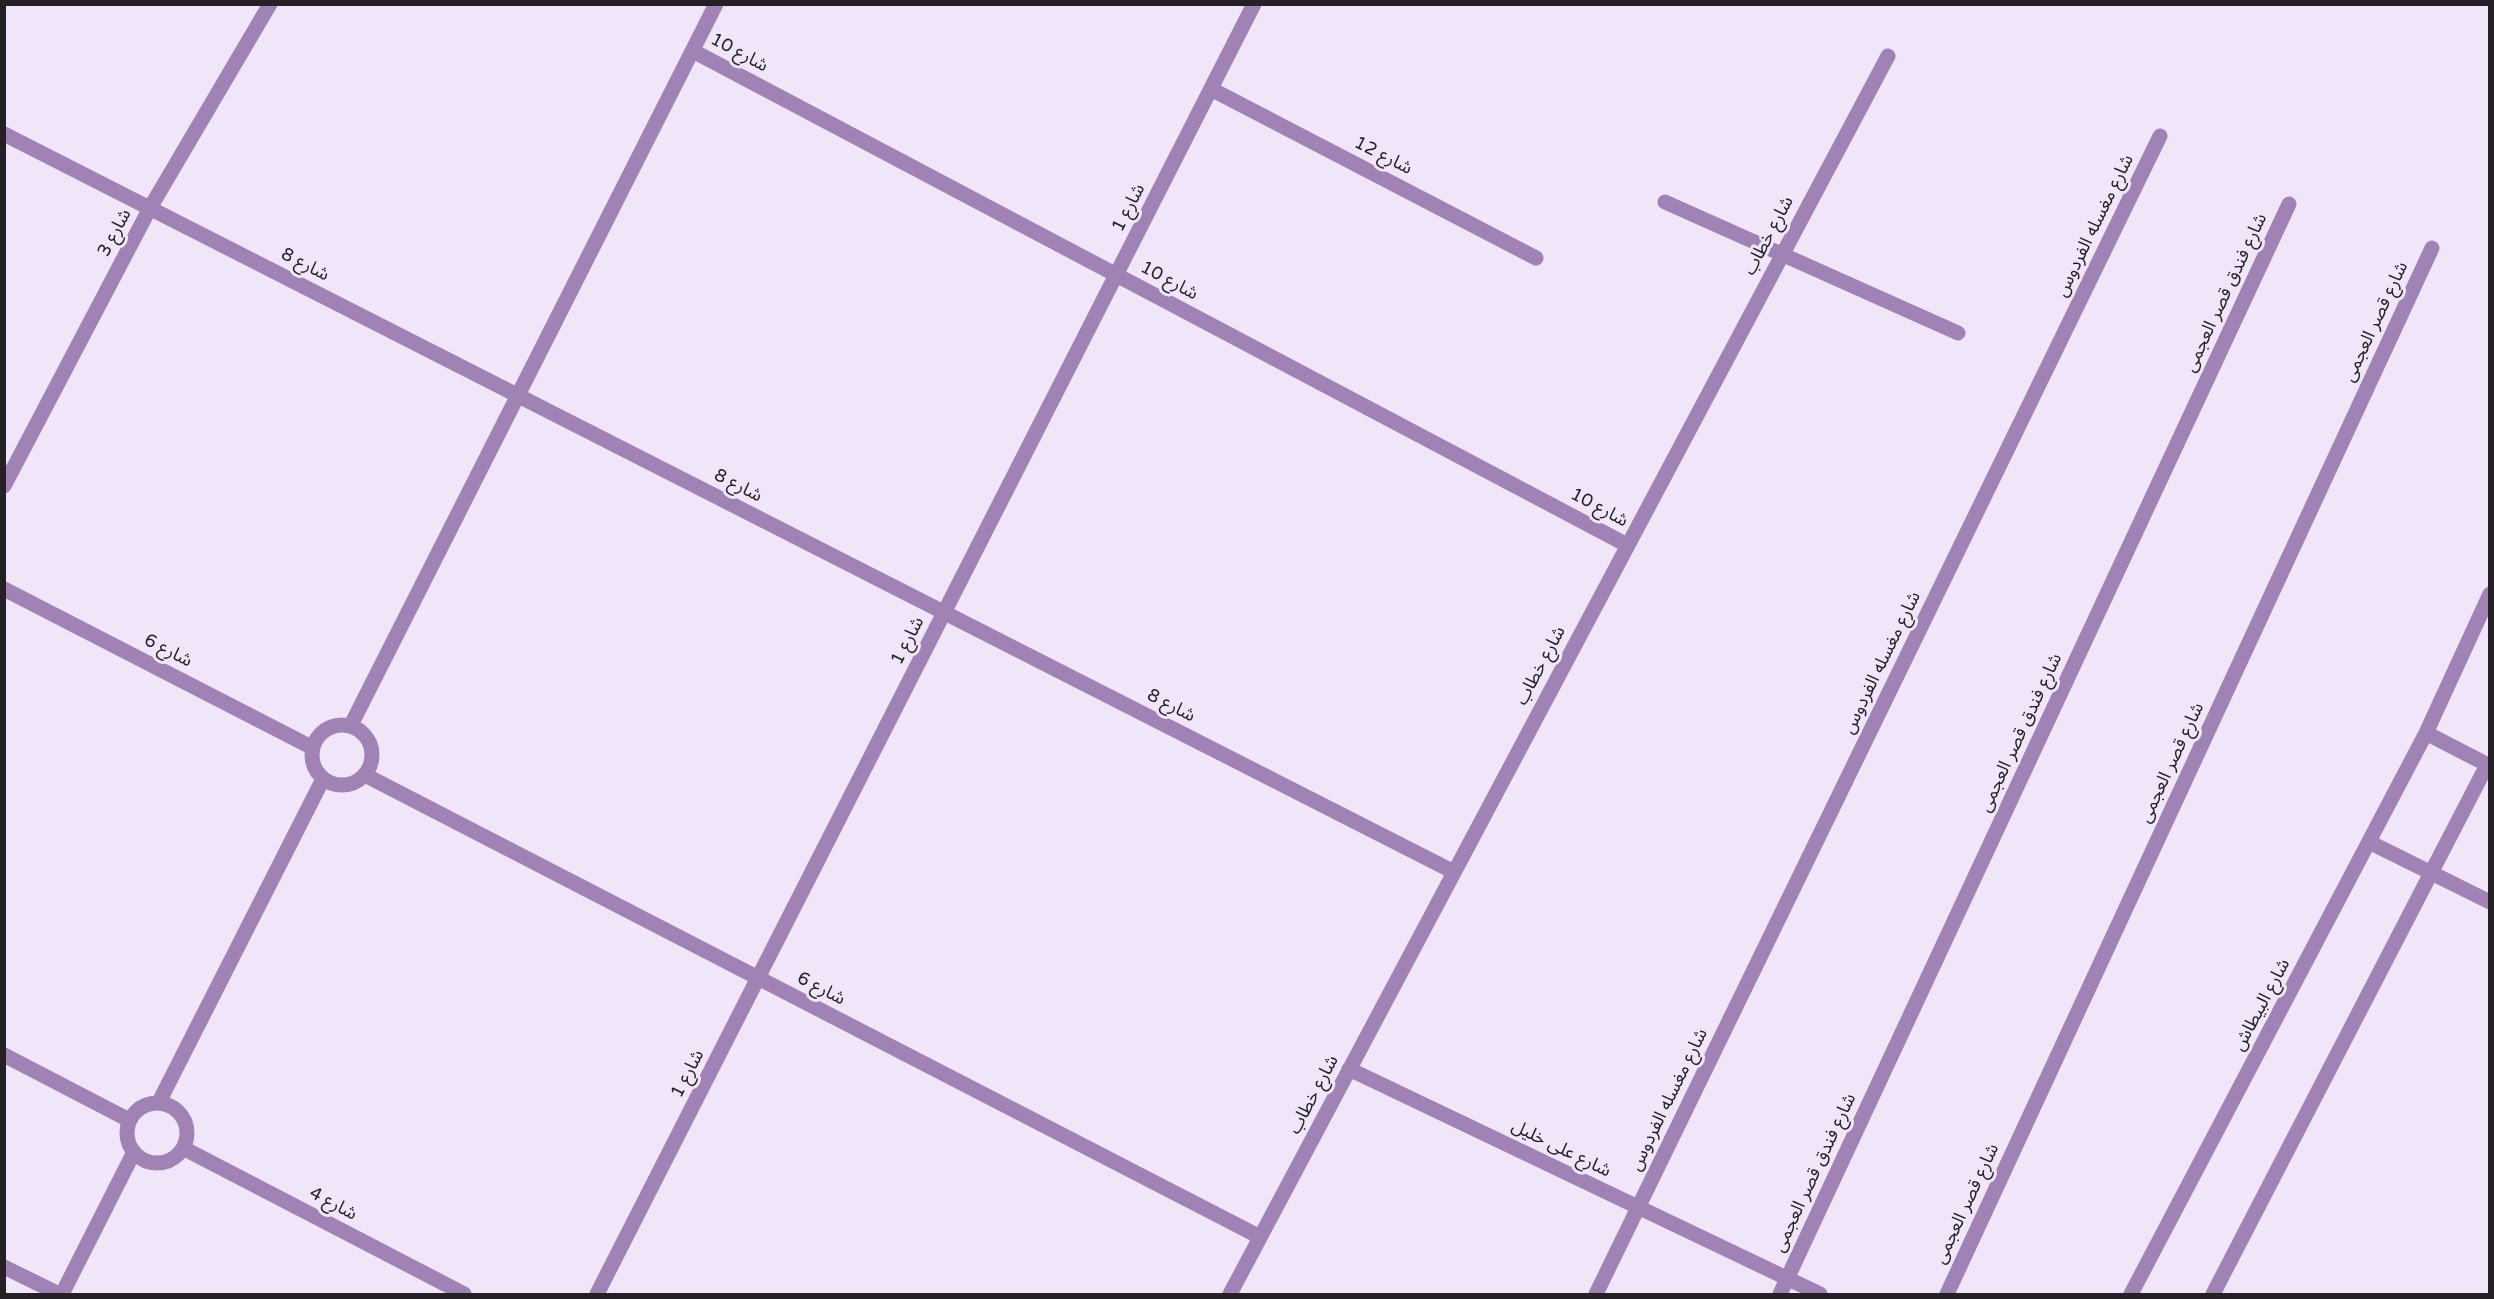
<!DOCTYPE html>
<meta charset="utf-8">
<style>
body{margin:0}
#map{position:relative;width:2494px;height:1299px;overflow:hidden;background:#f1e6f9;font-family:"Varela Round",sans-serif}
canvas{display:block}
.frame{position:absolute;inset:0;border:6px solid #242026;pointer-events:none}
</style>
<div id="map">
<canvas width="2494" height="1299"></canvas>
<div class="frame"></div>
</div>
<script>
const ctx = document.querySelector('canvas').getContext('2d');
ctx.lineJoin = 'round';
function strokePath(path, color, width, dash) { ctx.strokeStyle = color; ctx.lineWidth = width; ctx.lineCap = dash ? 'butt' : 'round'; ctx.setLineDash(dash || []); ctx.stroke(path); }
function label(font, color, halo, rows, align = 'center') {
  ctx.font = font + ' "Varela Round","Noto Sans Arabic",sans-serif'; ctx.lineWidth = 6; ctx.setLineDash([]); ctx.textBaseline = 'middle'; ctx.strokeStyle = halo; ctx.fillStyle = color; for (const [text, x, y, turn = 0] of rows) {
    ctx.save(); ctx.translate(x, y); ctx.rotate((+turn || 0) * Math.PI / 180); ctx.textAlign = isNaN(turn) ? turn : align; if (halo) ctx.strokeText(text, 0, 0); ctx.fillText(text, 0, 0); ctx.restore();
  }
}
const street = new Path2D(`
 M693,51L1627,545
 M1211,89L1536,258
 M4,134L1454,872
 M1665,202L1958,333
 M4,486L150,208L270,4
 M4,589L313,748
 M312 755a30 30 0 1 1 60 0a30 30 0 1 1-60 0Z
 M351,725L716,4
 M2426,733L2490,766
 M365,775L1260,1237
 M2369,842L2490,902
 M4,1055L129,1120
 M1349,1069L1820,1294
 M159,1102L323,779
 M127 1133a30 30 0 1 1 60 0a30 30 0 1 1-60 0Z
 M183,1148L464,1294
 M4,1267L59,1294
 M62,1294L134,1152
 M597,1294L1254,4
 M1230,1294L1888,56
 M1596,1294L2160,136
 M1780,1294L2289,204
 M1947,1294L2432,248
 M2131,1294L2426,733L2490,594
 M2213,1294L2487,765`);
const streetNames = [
 ["شارع 10",739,53,28],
 ["شارع 12",1383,156,27],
 ["شارع 1",1129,208,-63],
 ["شارع مغسله الفردوس",2095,226,-64],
 ["شارع 3",115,233,-62],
 ["شارع خطاب",1769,236,-62],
 ["شارع 8",305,265,27],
 ["شارع 10",1169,281,28],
 ["شارع فندق قصر العجمى",2226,293,-65],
 ["شارع قصر العجمى",2376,322,-65],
 ["شارع 8",738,486,27],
 ["شارع 10",1599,508,28],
 ["شارع 1",908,641,-63],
 ["شارع 6",168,651,27],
 ["شارع مغسله الفردوس",1882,663,-64],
 ["شارع خطاب",1541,666,-62],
 ["شارع 8",1171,706,27],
 ["شارع فندق قصر العجمى",2021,733,-65],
 ["شارع قصر العجمى",2172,763,-65],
 ["شارع 6",821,989,27],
 ["شارع البيطاش",2262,1005,-62],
 ["شارع 1",688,1074,-63],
 ["شارع خطاب",1314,1095,-62],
 ["شارع مغسله الفردوس",1669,1100,-64],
 ["شارع على خليل",1561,1149,26],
 ["شارع فندق قصر العجمى",1815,1173,-65],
 ["شارع 4",333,1204,28],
 ["شارع قصر العجمى",1967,1204,-65]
];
strokePath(street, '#a082b4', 15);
label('18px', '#242026', '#f1e6f9', streetNames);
</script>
